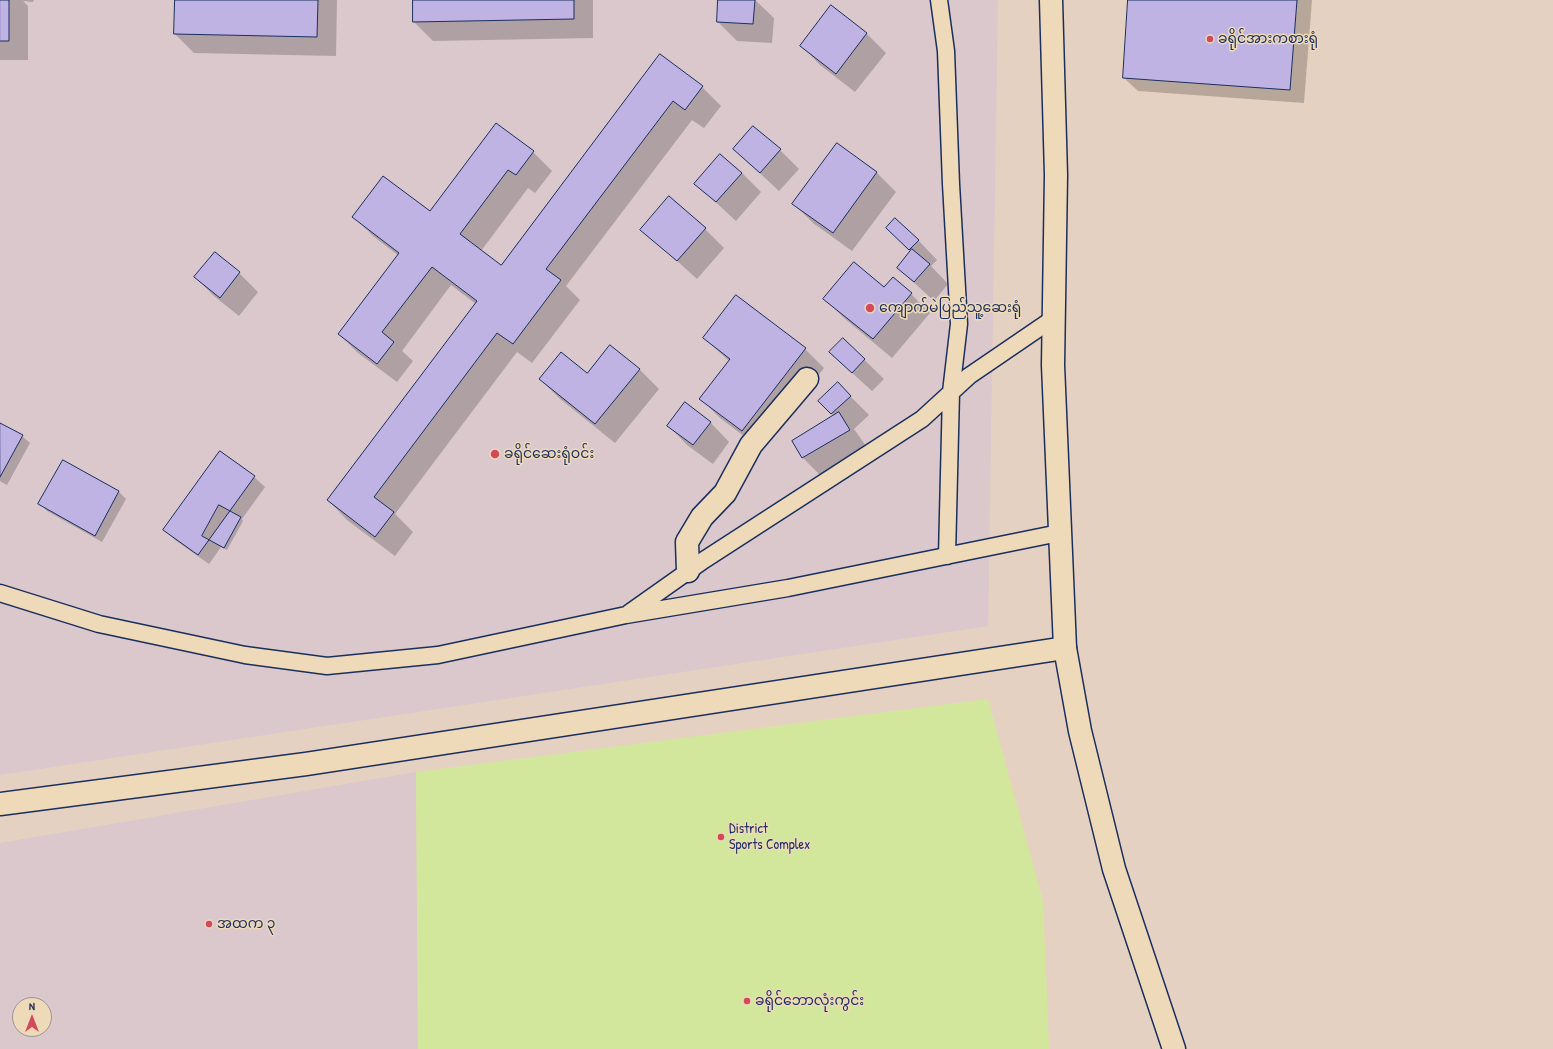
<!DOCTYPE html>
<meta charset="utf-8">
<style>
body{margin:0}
#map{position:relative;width:1553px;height:1049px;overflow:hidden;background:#e5d1c1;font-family:"Patrick Hand",sans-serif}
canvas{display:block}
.north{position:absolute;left:12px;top:997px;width:40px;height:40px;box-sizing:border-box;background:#eed9b8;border:1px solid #9a9594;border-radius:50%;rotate:0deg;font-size:11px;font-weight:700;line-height:16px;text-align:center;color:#1b2f5e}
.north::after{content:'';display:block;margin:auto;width:14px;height:18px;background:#d1495b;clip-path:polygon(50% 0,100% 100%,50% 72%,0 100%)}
</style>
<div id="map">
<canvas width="1553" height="1049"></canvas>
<div class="north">N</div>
</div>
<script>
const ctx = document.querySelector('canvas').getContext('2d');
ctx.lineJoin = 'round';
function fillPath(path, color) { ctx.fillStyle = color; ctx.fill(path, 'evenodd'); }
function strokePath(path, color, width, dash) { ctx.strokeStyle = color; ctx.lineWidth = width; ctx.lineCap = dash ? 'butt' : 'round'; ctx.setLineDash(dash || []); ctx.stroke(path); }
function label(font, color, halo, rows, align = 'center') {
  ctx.font = font + ' "Patrick Hand","Noto Sans Myanmar",sans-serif'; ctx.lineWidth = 3; ctx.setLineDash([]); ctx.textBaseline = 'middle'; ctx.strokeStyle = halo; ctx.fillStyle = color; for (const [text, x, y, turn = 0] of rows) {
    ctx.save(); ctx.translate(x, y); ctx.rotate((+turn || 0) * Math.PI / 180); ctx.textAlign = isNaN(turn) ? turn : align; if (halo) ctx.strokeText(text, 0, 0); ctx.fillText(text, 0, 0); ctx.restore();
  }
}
const built = new Path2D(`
 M0,0H998L988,626L0,775Z
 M416,772L418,1049H0V843ZM20,1005H44V1029H20Z`);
const green = new Path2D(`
 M988,699L1043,901L1049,1049H418L416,772Z`);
const shadow = new Path2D(`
 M0,0H34L33,2L23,1L28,6V60H0Z
 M176,0H337L336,56L194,53L175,34Z
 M414,0H593V38L433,41L414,22Z
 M719,0H755L774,18L772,43L737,41L718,22Z
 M1129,0H1312L1304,103L1138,91L1124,78Z
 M832,7L867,34L886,53L855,92L820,65L801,45Z
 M660,56L702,87L721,106L704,128L692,120L566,286L580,300L532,363L517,352L395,514L413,532L395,556L347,520L328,500L476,304L451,285L402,351L413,361L397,382L358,353L339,334L399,256L373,236L354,217L431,213L533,152L552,171L535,193L528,188L481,251L501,266Z
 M837,144L877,173L896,192L852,251L813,223L794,204Z
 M734,149L780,150L799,169L779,191Z
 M742,173L761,192L736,221L696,184Z
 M887,228L918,240L937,260L931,266L948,284L934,301L898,268L911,251Z
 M642,229H705L724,248L697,279Z
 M239,273L258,292L239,316L214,296L195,277Z
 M885,289L911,294L930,313L892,358L844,318L825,299Z
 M704,338L805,349L824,368L761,449L720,418L700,398L729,361Z
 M843,339L884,379L872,391L850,371Z
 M610,346L640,370L659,389L615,443L559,398L540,379L588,374Z
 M838,384L869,415L854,429L868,449L822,477L803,458L793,441L834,416L819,401Z
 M710,422L729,442L713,464L687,445L668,425Z
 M0,424L22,436L30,443L7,485L0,481Z
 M63,462L119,492L126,499L102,542L47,511L40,504Z
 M254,477L265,487L242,519L243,521L227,550L221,547L209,564L175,540L165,530Z`);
const building = new Path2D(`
 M0,0H9V41H0Z
 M175,0H318L317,37L174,34Z
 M413,0H574V19L413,22Z
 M718,0H755L753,24L717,22Z
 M1128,0H1297L1290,90L1123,78Z
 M831,5L867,33L836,74L800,46Z
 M660,54L703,86L685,110L673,101L546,269L561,280L513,344L497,333L374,497L394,512L375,537L327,500L477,301L432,267L382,332L394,342L377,364L338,334L399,253L352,217L383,176L430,211L496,123L534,151L516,175L508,170L460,234L501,265Z
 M753,126L781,149L760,173L733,149Z
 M837,143L877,172L833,233L792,204Z
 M720,154L742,173L716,202L694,184Z
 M669,196L706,228L677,261L640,230Z
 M895,218L919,240L909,250L886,228Z
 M912,249L930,264L914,282L897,268Z
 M215,252L240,272L220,298L194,277Z
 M854,262L884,287L893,277L912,293L873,339L823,299Z
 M736,295L806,348L742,431L699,399L730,359L703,338Z
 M843,338L865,359L852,373L829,352Z
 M610,345L640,369L595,424L539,379L561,352L587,373Z
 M838,382L851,396L831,414L818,401Z
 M685,402L711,422L693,445L667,426Z
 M839,412L850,430L802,458L792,441Z
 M0,423L23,435L0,477Z
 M220,451L255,476L198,555L163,530Z
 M63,460L119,491L95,536L38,504Z
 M219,505L241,517L224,548L202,536Z`);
const lane = new Path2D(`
 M939,0L946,51L951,184L959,324L951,392L947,556
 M0,593L99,624L245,655L327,666L438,655L626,615L788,588L1059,533
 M629,613L704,560L922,419L969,376L1054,318`);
const street = new Path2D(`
 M688,571L687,542L702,517L725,493L751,445L807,379
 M0,804L306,764L1065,648`);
const secondary = new Path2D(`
 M1051,0L1056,175L1053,365L1065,648L1080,731L1114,869L1174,1049`);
const markers = [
 [1210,39,4,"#d1495b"],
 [870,308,5,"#d1495b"],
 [495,454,5,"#d1495b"],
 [721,837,4,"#d1495b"],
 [209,924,4,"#d1495b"],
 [747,1001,4,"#d1495b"]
];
const poiNames = [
 ["ခရိုင်အားကစားရုံ",1218,39],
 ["ကျောက်မဲပြည်သူ့ဆေးရုံ",879,308],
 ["ခရိုင်ဆေးရုံဝင်း",504,454],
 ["District",729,829],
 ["Sports Complex",729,845],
 ["အထက ၃",217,924],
 ["ခရိုင်ဘောလုံးကွင်း",755,1001]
];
fillPath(built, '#dac8cc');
fillPath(green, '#d3e79c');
fillPath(shadow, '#0003');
fillPath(building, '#bfb3e4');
strokePath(building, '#1b2f5e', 1);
strokePath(lane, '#1b2f5e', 19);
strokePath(street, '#1b2f5e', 25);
strokePath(secondary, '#1b2f5e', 25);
strokePath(lane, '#eed9b8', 16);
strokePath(street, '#eed9b8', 22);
strokePath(secondary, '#eed9b8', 22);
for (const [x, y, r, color] of markers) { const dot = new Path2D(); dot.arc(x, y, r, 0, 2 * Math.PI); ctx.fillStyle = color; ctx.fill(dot); strokePath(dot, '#eed9b8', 1.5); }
label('14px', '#1b2f5e', '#eed9b8', poiNames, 'left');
</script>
